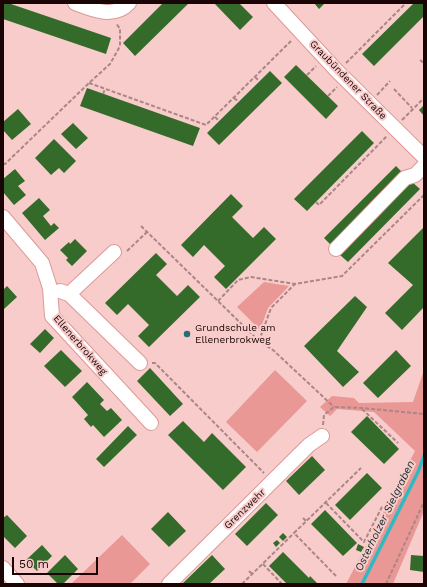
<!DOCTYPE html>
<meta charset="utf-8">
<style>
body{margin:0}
#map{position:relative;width:427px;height:587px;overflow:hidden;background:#f8ccca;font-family:"Work Sans",sans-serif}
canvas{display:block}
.frame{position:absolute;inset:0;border:4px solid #1a0405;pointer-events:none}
.scale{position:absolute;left:12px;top:557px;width:86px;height:18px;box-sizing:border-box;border:2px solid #1a0405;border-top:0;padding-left:5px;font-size:12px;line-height:14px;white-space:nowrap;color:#1a0405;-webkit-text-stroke:3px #f8ccca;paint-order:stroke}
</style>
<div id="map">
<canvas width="427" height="587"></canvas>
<div class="frame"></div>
<div class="scale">50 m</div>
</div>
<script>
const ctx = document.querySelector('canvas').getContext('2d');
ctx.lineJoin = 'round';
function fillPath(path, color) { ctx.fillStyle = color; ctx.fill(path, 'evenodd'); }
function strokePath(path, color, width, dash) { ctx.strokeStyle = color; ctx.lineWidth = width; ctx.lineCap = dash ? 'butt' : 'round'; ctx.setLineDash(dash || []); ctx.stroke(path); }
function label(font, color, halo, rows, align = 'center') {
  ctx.font = font + ' "Work Sans",sans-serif'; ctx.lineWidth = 4; ctx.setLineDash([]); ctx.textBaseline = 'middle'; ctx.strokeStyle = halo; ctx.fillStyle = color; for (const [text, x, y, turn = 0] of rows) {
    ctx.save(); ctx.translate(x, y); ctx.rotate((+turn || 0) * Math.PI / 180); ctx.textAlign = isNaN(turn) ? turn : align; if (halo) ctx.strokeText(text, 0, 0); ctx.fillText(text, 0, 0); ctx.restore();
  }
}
const green = new Path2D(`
 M264,282L289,286L268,308L260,330L237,307Z
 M275,370L307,401L257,452L226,422Z
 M424,370V511L393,584H346L415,451L374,412L337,409L330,416L320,407L332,396L354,398L359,403L413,402Z
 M122,535L150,564L130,584H71Z`);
const stream = new Path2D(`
 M362,584L418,472L424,456`);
const building = new Path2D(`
 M3,3H8L111,38L106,54L3,19Z
 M163,3H189L135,56L123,43Z
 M214,3H239L253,17L240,30Z
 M314,3H325L319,9Z
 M414,3H424V16L374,66L362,54Z
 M296,65L338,106L326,119L284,77Z
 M270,71L282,83L219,145L207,133Z
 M87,88L200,128L193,146L80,106Z
 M424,105V116L419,110Z
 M18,109L31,124L12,140L3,130V122Z
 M73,123L88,138L76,149L61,134Z
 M362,131L374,143L307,211L294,199Z
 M54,139L76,161L64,173L59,168L51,175L35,158Z
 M396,166L403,173L331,245L324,238Z
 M15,169L25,181L18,186L26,195L14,205L3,192V179Z
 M412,182L420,189L348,262L340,255Z
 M231,194L243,206L232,217L253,238L264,227L276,239L226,289L214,277L225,266L204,245L193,257L181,245Z
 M39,198L50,210L43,216L51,226L54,223L59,228L45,240L22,213Z
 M424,227V307L402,330L385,313L413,285L388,263Z
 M75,239L87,251L72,266L66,260L68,258L60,250L69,242L70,244Z
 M156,253L167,264L156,275L177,296L188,285L200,297L149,347L138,336L149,325L128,304L117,315L105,303Z
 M7,286L17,297L4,309L3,308V290Z
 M355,296L367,307L337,351L359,372L343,387L304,346Z
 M45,329L54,338L40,353L30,344Z
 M61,350L82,371L65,387L44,366Z
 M396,350L411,366L378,398L363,383Z
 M150,368L183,404L170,416L137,381Z
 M87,382L104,400L100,404L107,411L111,408L122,420L104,437L93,425L91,427L84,419L88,415L72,397Z
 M367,416L399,449L384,464L351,432Z
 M183,421L204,442L212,433L246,467L223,490L168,435Z
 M128,426L137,435L104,467L96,459Z
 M312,456L325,470L299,495L286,481Z
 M367,473L382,488L350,520L335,505Z
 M266,503L278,515L247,546L235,534Z
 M325,510L357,543L343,556L311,524Z
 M168,512L186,531L169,547L151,529Z
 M7,515L27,536L15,548L3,536V518Z
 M283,533L287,537L283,541L279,537Z
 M277,540L280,543L276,547L273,543Z
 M358,544L364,547L361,552L356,550Z
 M42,545L52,556L37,571L26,560Z
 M283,552L309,578L310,576L318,584H287L269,566Z
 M65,555L78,569L63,584H58L47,573Z
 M212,555L225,569L209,584H182Z
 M411,555L424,556V572L410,570Z`);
const path = new Path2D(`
 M420,60L424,63
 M346,63L406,3
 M307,75L316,66
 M255,77L259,81
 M89,83L206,125L291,41
 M394,89L412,108
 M103,94L105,89
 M377,95L390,81
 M328,96L337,87
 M234,98L239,102
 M215,117L219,121
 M402,120L424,98
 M3,164H5L89,83L110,64L120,46V29L116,23
 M316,202L319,205L387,136
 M141,226L259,341L273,350L334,407
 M127,251L148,231
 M218,301L238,280L251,277L295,284L342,276L424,195
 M259,341L271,308L295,284
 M152,363H155L264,473
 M362,409L398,443
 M323,425L324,415L334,407L362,408L424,414
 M326,503L364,542L383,505
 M303,518L306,521
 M263,564L282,584
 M249,571L252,574
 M336,576L294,533L361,468
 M242,584L294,533
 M386,584L424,502`);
const minor = new Path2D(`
 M75,3C93,10 114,19 129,3
 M274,3L337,71L424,157
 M3,217L42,263L50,288L52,316L151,423
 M336,249L405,178L415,175L424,166
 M60,291L69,294L114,252
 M69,294L140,363
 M3,568L17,584
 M169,584L309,445L322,436`);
const markers = [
 [187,334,4,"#246f73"]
];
const streetNames = [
 ["Graubündener Straße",348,80,46],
 ["Ellenerbrokweg",80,345,49],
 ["Grenzwehr",245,509,-44]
];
const poiNames = [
 ["Grundschule am",195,328],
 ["Ellenerbrokweg",195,340]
];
const waterNames = [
 ["Osterholzer Sielgraben",385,516,-64]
];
fillPath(green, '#e99896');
strokePath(stream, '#2fbac2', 3.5);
fillPath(building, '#346b2a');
strokePath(minor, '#de9896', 16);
strokePath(path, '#aa8685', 2, [4, 2]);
strokePath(minor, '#fff', 14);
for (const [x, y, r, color] of markers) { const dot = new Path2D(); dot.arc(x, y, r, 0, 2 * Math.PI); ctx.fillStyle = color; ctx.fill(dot); strokePath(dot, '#f8ccca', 1.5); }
label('10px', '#1a0405', '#f8ccca', streetNames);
label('10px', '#1a0405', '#f8ccca', poiNames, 'left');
label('italic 11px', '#172d2f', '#f8ccca', waterNames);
</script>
